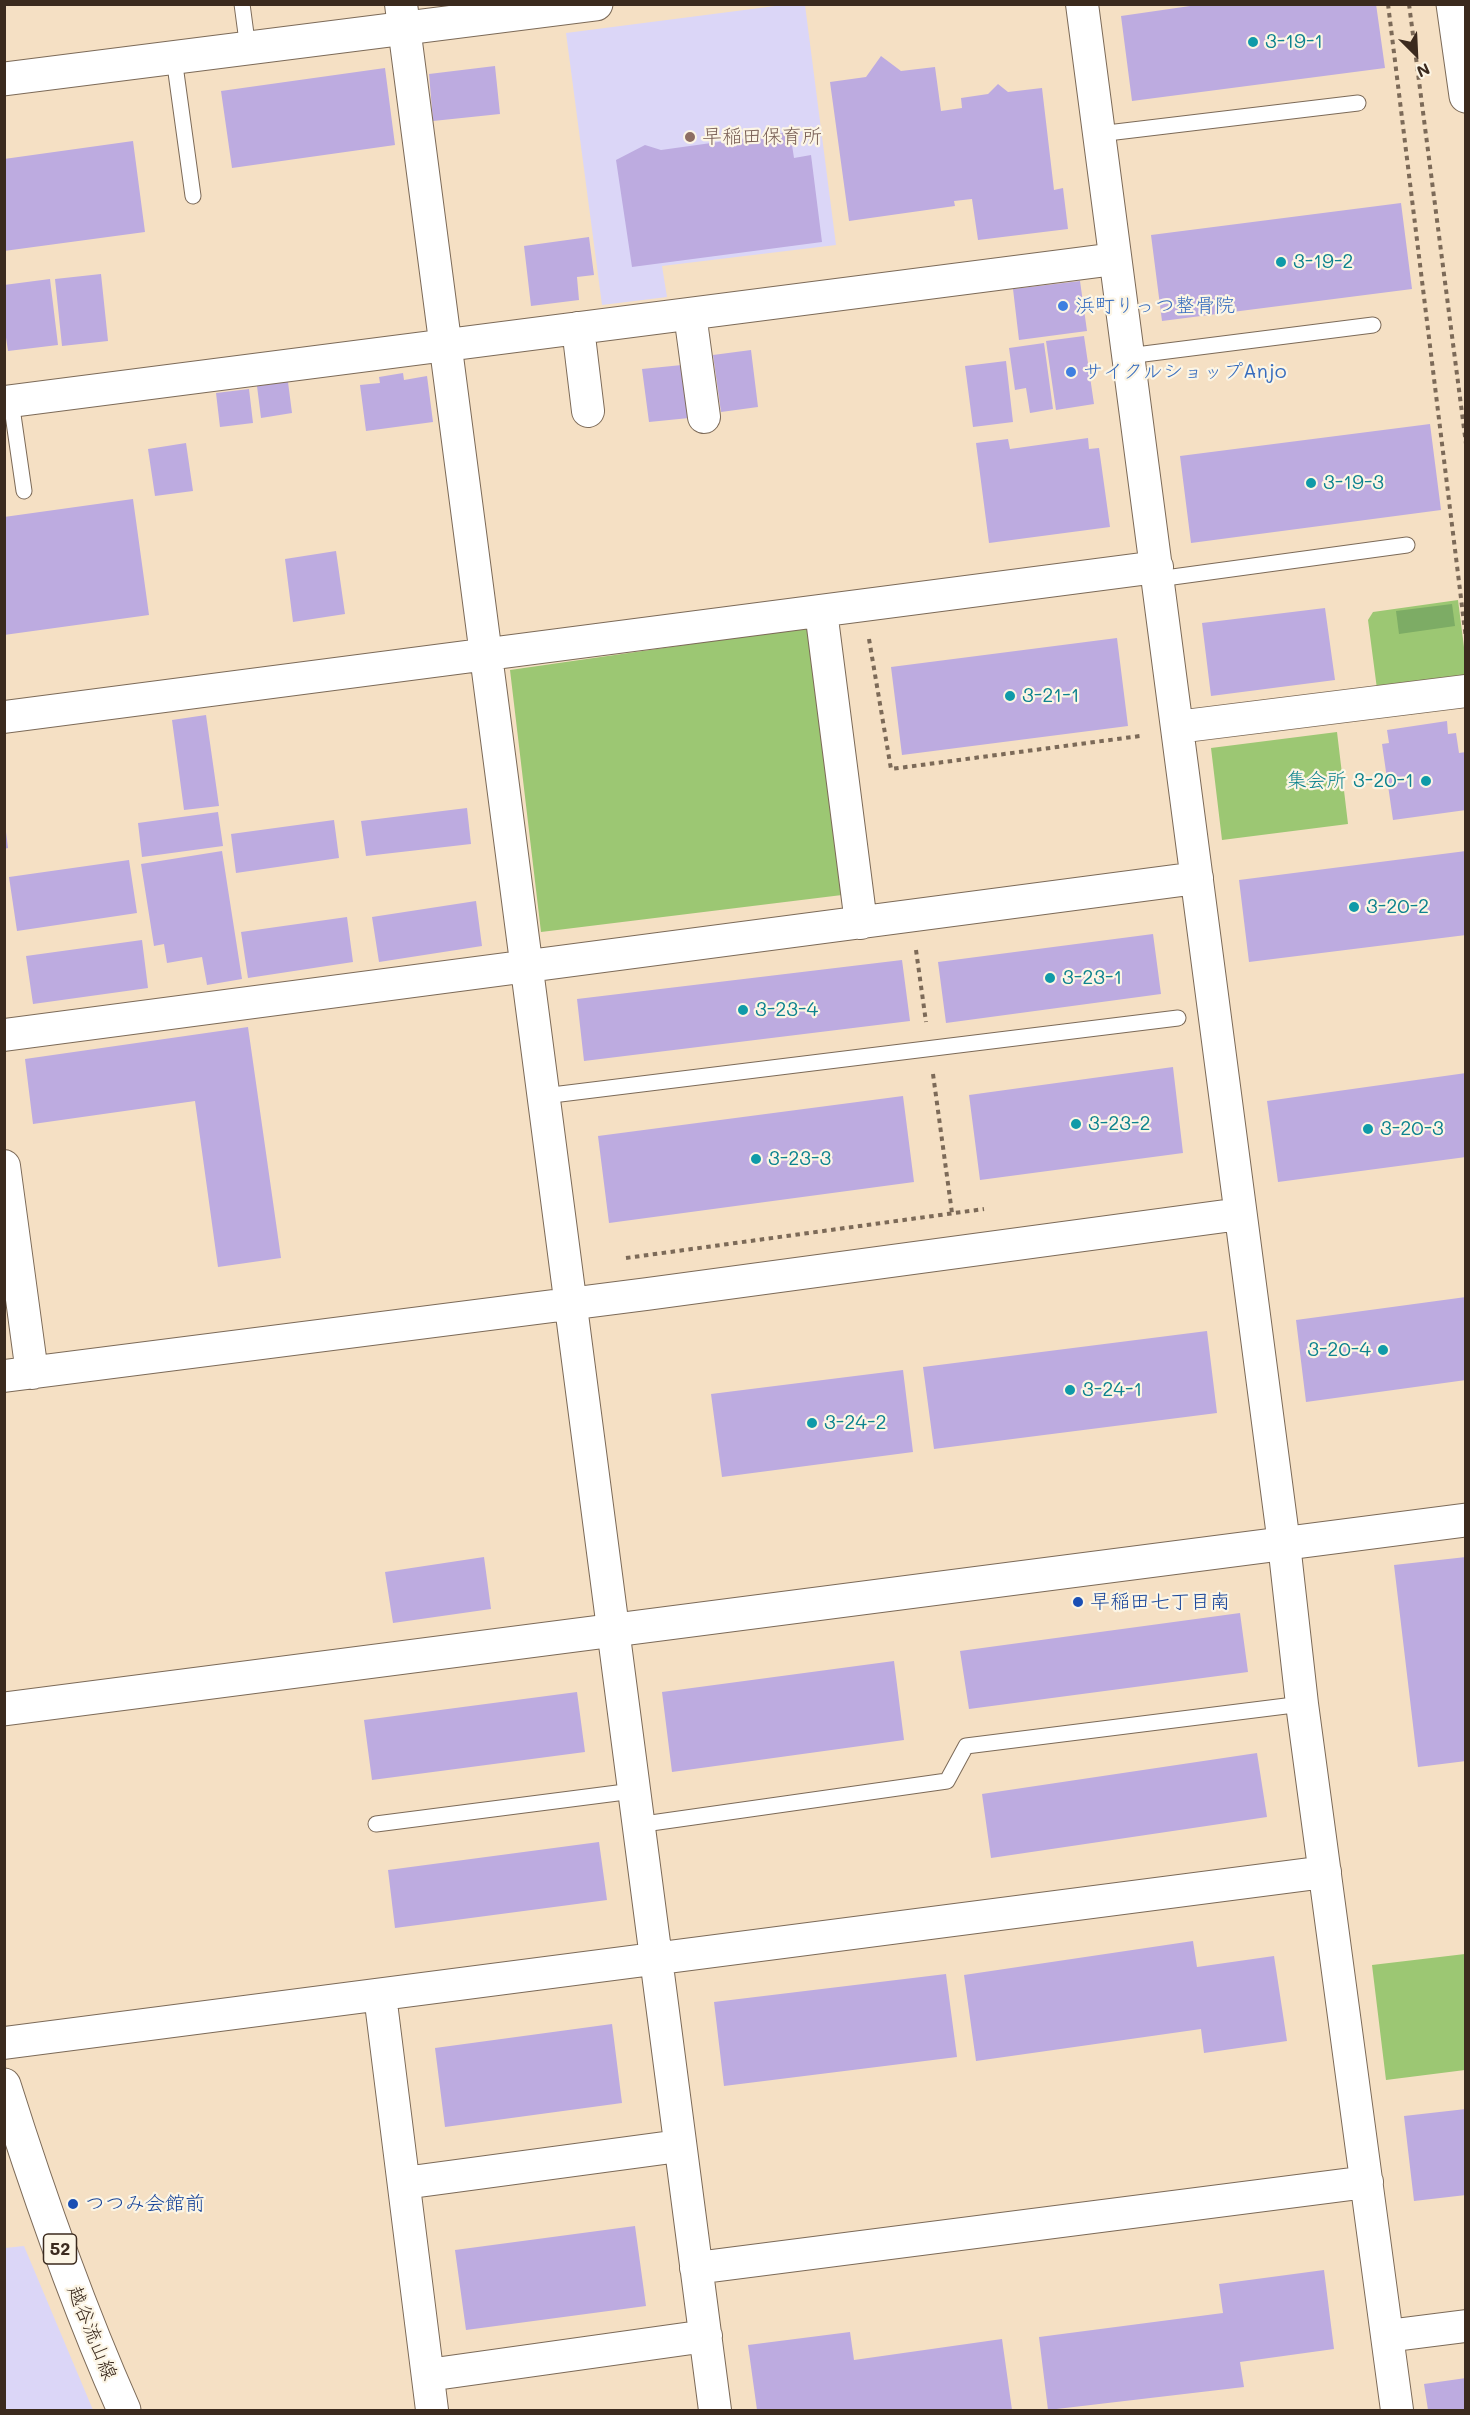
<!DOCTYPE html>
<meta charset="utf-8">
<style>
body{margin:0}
#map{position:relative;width:1470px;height:2415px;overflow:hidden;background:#f5e0c4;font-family:Mali,sans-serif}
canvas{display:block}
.frame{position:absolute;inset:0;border:6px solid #3b2a1e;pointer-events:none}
.north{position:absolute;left:1386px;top:24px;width:60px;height:60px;-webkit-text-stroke:4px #fcf5e5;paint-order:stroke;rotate:156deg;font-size:16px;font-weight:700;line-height:24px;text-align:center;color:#3b2a1e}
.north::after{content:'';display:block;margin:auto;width:21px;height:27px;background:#3b2a1e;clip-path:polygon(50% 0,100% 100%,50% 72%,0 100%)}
</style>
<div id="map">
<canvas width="1470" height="2415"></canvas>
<div class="frame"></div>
<div class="north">N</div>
</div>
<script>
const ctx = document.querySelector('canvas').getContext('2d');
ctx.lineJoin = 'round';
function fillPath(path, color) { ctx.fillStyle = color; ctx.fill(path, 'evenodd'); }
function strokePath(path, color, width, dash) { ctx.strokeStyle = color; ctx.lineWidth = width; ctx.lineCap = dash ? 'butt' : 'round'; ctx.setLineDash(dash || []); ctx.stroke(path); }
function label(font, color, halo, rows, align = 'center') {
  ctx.font = font + ' Mali,"Klee One",sans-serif'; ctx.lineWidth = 4.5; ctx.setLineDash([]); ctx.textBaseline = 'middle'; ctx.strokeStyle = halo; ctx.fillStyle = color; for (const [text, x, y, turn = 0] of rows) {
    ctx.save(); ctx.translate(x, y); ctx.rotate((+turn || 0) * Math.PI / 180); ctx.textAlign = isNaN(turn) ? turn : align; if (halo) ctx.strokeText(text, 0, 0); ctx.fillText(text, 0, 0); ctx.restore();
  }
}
const built = new Path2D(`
 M783,5H805L836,245L662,266L667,297L602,305L566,33Z
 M24,2246L93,2410H5V2248Z`);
const green = new Path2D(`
 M1458,600L1465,655V677L1377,689L1368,620L1373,612Z
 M810,627L842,895L541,932L510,670Z
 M1337,732L1348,824L1222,840L1211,748Z
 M1465,1954V2070L1386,2080L1372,1965Z`);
const forest = new Path2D(`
 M1452,604L1455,626L1399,634L1396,611Z`);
const building = new Path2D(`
 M1204,4H1376L1385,68L1132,101L1121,16Z
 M881,56L901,71L935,67L941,111L962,108L961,98L988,94L998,84L1008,92L1042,88L1054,190L1063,188L1068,229L978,240L972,199L954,201L955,206L849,221L830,82L866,77Z
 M495,66L500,114L433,121L429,74Z
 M385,68L395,145L232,168L221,91Z
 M790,132L794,158L811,155L822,242L632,267L616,160L645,145L661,150Z
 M133,141L145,232L4,251V159Z
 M1401,203L1412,289L1162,321L1151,235Z
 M589,237L594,275L577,277L579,300L531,306L524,246Z
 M101,274L108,341L62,346L55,279Z
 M50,279L58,345L8,351L4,324V285Z
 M1080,281L1087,331L1019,340L1013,289Z
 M1084,336L1094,404L1056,410L1046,341Z
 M1044,343L1053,409L1030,413L1026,388L1015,390L1009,348Z
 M751,350L758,407L721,412L713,355Z
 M1006,361L1013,422L973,427L965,366Z
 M682,365L689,418L649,422L642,369Z
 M403,373L404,380L427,376L433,422L366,431L360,385L380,383L379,377Z
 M288,382L292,413L261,418L257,386Z
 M249,389L253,423L220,427L216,393Z
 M1430,424L1441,510L1191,543L1180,456Z
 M1088,438L1089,449L1099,448L1110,527L989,543L976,443L1008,439L1010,449Z
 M186,443L193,491L155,496L148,449Z
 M133,499L149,615L4,635V517Z
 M336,551L345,614L293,622L285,559Z
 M1325,608L1335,680L1211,696L1202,623Z
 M1117,638L1128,726L902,755L891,667Z
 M206,715L219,806L184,810L172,720Z
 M1447,721L1448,734L1456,733L1459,753L1466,752V810L1393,820L1382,744L1389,743L1387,730Z
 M467,808L471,844L366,856L361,821Z
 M218,812L223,846L142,857L138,823Z
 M334,820L339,858L236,873L231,834Z
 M6,832L8,848L4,849V833Z
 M222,851L242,979L207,985L202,957L167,963L164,944L154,946L141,864Z
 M1466,851V935L1249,962L1239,880Z
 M129,860L137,913L17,931L9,877Z
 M476,901L482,946L379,962L372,917Z
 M347,917L353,962L248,978L241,932Z
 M1153,934L1161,994L946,1023L938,962Z
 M142,940L148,988L33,1004L26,956Z
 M902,960L910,1021L584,1061L577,999Z
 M248,1027L281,1258L218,1267L195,1101L33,1124L25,1059Z
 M1173,1067L1183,1153L980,1180L969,1095Z
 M1466,1073V1157L1278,1182L1267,1101Z
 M903,1096L914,1182L609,1223L598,1136Z
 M1466,1297V1380L1306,1402L1296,1320Z
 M1207,1331L1217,1413L934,1449L923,1367Z
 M903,1370L913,1452L722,1477L711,1394Z
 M484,1557L491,1609L393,1623L385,1572Z
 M1466,1557V1761L1418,1767L1394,1565Z
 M1240,1613L1248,1672L969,1709L960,1651Z
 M894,1661L904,1740L672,1772L662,1692Z
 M577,1692L585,1752L372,1780L364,1720Z
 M1257,1753L1267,1817L991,1858L982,1794Z
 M599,1842L607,1900L395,1928L388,1870Z
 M1193,1941L1197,1967L1274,1956L1287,2041L1204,2053L1201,2029L976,2061L964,1975Z
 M946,1974L957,2057L724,2086L714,2002Z
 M612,2024L622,2103L445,2127L435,2048Z
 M1466,2109V2195L1414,2201L1404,2116Z
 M635,2226L646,2306L466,2330L455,2250Z
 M1324,2270L1334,2349L1240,2362L1244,2387L1048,2410L1039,2337L1223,2313L1219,2284Z
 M850,2332L854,2360L1002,2339L1012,2410H757L748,2345Z
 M1466,2378V2410H1428L1424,2384Z`);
const path = new Path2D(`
 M1388,4L1466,639
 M1409,4L1466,444
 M869,639L891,769L1140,736
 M916,950L926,1022
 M933,1074L952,1213
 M626,1258L984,1209`);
const service = new Path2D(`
 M242,4L248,49
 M174,58L193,196
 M1099,134L1358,103
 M1128,356L1373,325
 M11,401L24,491
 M1158,579L1407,545
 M544,1096L1178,1018
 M376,1824L633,1791
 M637,1825L947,1781L966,1746L1302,1704`);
const minor = new Path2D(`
 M401,4L715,2410
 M1082,4L1284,1544L1302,1704L1397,2410
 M690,314L704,417
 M578,328L588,411
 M4,402L1115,259
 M821,611L861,923
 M4,717L1157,567
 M1177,727L1466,691
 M4,1035L1197,878
 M4,1166L32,1373
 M4,1376L647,1294L1240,1214
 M380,1995L432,2410
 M4,2043L1325,1872
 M404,2183L679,2146
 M696,2268L1367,2182
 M1387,2336L1466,2326
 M428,2375L706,2336`);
const tertiary = new Path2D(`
 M1453,4L1466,96
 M4,79L596,4
 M4,1709L1466,1520`);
const primary = new Path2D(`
 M4,2085C39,2196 77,2304 124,2410`);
const markers = [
 [1253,42,6,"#0f9aa8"],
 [690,137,6,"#8d6e63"],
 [1281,262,6,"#0f9aa8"],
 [1063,306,6,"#3f7fe0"],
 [1071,372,6,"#3f7fe0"],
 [1311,483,6,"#0f9aa8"],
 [1010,696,6,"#0f9aa8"],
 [1426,781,6,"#0f9aa8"],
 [1354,907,6,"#0f9aa8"],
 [1050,978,6,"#0f9aa8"],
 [743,1010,6,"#0f9aa8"],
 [1076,1124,6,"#0f9aa8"],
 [1368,1129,6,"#0f9aa8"],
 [756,1159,6,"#0f9aa8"],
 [1383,1350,6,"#0f9aa8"],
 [1070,1390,6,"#0f9aa8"],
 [812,1423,6,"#0f9aa8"],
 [1078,1602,6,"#1a4fb4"],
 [73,2204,6,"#1a4fb4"]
];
const shields = [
 [60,2249,33]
];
const shieldNames = [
 ["52",60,2249]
];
const cultureNames = [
 ["3-19-1",1265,42],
 ["3-19-2",1293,262],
 ["3-19-3",1323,483],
 ["3-21-1",1022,696],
 ["集会所 3-20-1",1414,781,"right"],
 ["3-20-2",1366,907],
 ["3-23-1",1062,978],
 ["3-23-4",755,1010],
 ["3-23-2",1088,1124],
 ["3-20-3",1380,1129],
 ["3-23-3",768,1159],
 ["3-20-4",1371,1350,"right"],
 ["3-24-1",1082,1390],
 ["3-24-2",824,1423]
];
const educationNames = [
 ["早稲田保育所",702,137]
];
const shopNames = [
 ["浜町りっつ整骨院",1075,306],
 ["サイクルショップAnjo",1083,372]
];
const transitNames = [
 ["早稲田七丁目南",1090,1602],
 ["つつみ会館前",85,2204]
];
const streetNames = [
 ["越谷流山線",92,2333,68]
];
fillPath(built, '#dbd6f7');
fillPath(green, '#9cc773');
fillPath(forest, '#7dac65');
fillPath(building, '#bdabe0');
strokePath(service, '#7c6a58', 17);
strokePath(minor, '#7c6a58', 34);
strokePath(tertiary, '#7c6a58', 35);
strokePath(primary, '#7c6a58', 35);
strokePath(path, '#7c6a58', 4, [4.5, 4.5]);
strokePath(service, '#fff', 15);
strokePath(minor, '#fff', 32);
strokePath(tertiary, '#fff', 33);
strokePath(primary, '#fff', 33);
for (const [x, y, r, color] of markers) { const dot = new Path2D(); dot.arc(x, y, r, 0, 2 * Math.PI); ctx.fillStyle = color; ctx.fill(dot); strokePath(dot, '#fcf5e5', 2); }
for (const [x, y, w] of shields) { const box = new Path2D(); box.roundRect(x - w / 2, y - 15, w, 30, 4.5); ctx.fillStyle = '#fcf5e5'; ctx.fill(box); strokePath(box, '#3b2a1e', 1.5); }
label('bold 18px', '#3b2a1e', null, shieldNames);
label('20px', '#0d838f', '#fcf5e5', cultureNames, 'left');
label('20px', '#785e54', '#fcf5e5', educationNames, 'left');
label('20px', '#366cbe', '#fcf5e5', shopNames, 'left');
label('20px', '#164399', '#fcf5e5', transitNames, 'left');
label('20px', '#3b2a1e', '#fcf5e5', streetNames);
</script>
